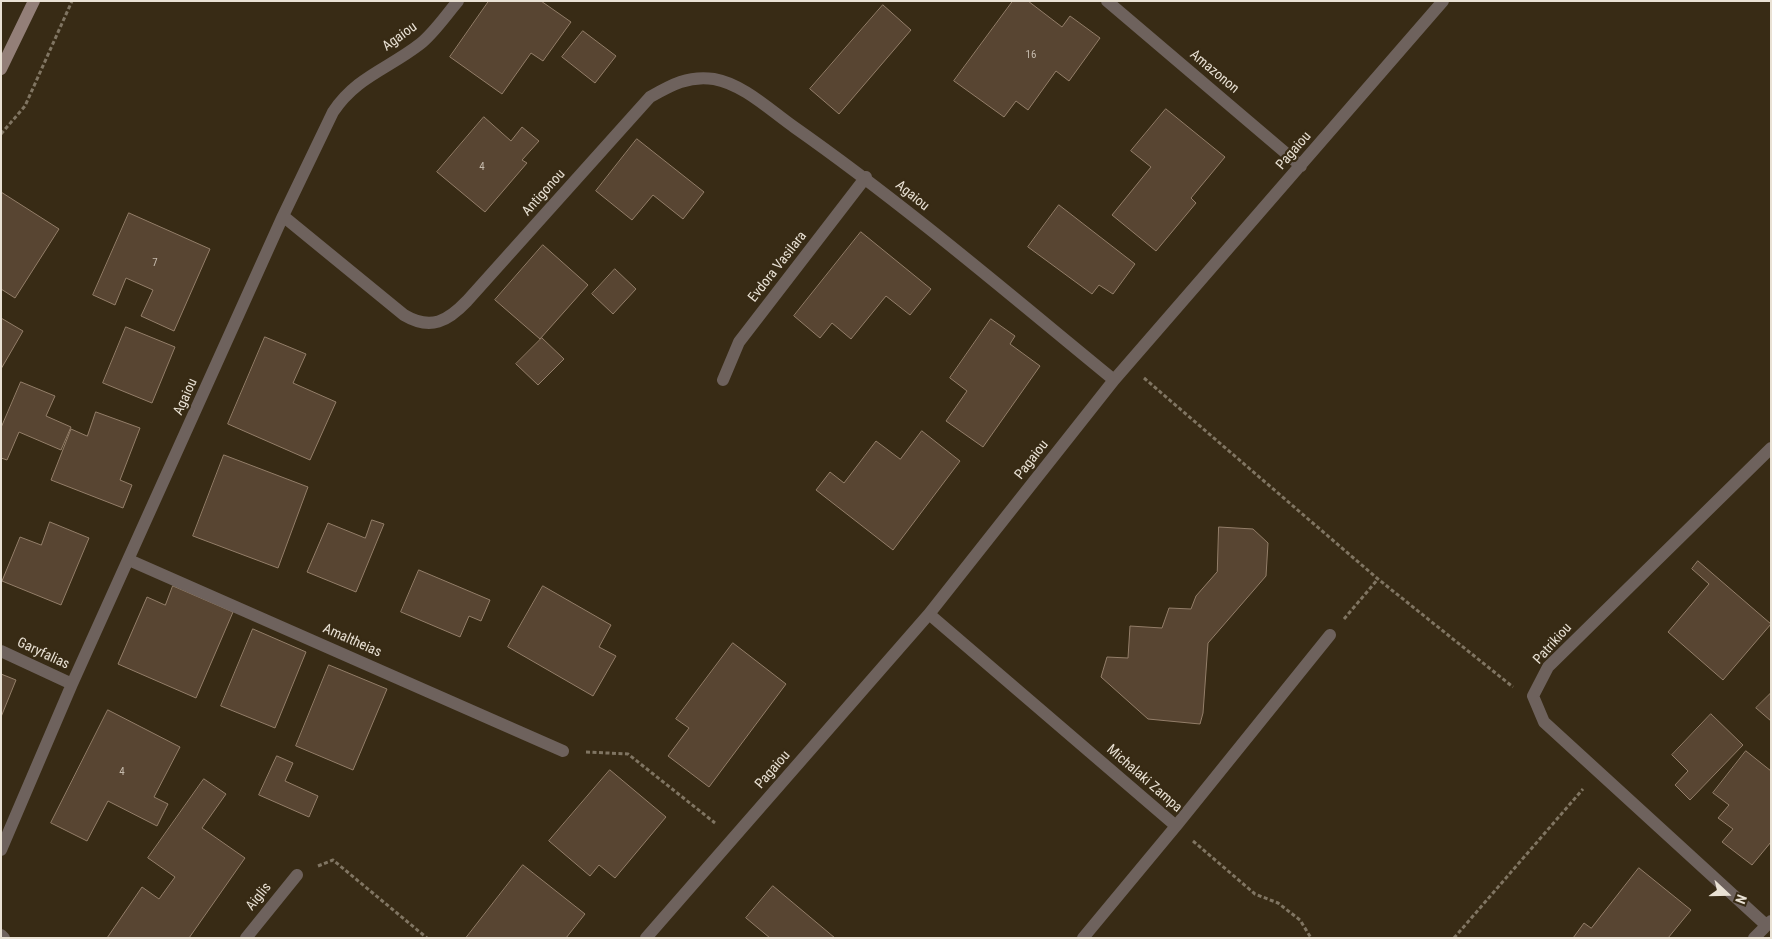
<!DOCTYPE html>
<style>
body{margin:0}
#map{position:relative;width:1772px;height:939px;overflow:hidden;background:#382b15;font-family:"Roboto Condensed",sans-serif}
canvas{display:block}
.frame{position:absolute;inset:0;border:2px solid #e9e1d4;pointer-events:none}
.north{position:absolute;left:1702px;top:869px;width:50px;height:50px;-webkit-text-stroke:4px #382b15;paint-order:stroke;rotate:111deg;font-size:14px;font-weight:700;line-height:20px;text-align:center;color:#e9e1d4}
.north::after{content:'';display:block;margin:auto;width:18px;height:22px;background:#e9e1d4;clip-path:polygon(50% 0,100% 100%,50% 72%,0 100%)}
</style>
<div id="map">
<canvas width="1772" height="939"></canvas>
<div class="frame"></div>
<div class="north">N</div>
</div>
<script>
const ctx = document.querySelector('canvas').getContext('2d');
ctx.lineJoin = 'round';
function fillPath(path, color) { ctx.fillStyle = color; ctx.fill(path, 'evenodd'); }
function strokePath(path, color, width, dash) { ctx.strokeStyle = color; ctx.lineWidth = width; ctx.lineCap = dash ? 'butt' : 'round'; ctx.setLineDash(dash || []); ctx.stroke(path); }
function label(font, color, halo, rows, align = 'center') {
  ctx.font = font + ' "Roboto Condensed",sans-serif'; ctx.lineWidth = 4.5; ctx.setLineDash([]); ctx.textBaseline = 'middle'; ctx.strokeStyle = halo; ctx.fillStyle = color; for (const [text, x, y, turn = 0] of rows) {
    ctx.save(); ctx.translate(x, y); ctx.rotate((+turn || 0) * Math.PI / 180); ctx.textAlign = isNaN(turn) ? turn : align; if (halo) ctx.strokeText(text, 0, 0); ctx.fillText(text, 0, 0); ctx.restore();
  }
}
const building = new Path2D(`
 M489,1H541L571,22L543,61L531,53L502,94L450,57Z
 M1013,1H1028L1062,27L1070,16L1100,38L1069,81L1056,71L1028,110L1016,101L1004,117L954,81Z
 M883,5L911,30L839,114L810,89Z
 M583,31L616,56L595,83L562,57Z
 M1166,109L1225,157L1191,198L1196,203L1156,251L1112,215L1151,167L1131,151Z
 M484,117L511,141L522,127L539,141L522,160L527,163L485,212L437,172Z
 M637,139L704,192L683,219L653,195L632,220L596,191Z
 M1,192L59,229L15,298L1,289Z
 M1059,205L1135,264L1113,294L1099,285L1092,294L1028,247Z
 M129,213L210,249L174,331L141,316L153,290L126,278L115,305L93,295Z
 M861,232L931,289L910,315L886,296L851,339L832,323L820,338L794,316Z
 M543,245L588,285L540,339L495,300Z
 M615,269L636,289L613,314L592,294Z
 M1,318L23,331L1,369Z
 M991,319L1015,336L1010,344L1040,366L983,447L946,421L967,391L950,378Z
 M126,327L175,347L152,403L103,383Z
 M265,337L306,354L293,383L336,402L310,460L228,424Z
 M542,338L564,359L538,385L516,364Z
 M21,382L55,396L46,416L71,427L61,450L19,432L7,460L1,458V428Z
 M96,412L140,428L120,480L132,485L123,508L51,480L71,429L87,436Z
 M922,431L960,461L893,550L816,490L830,472L844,483L876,441L900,459Z
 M224,455L308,487L278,568L193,536Z
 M372,520L384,524L356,592L307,572L328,523L365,538Z
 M50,522L89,538L61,605L2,581L20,537L41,545Z
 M1219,527L1253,529L1268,543L1266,576L1208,643L1203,713L1200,724L1148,719L1101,677L1107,657L1128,658L1130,626L1162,628L1169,608L1191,609L1196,596L1217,572Z
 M1698,561L1771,624L1723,680L1668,632L1709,584L1692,569Z
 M419,570L490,600L481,621L469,616L460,637L401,612Z
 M173,586L233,612L196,698L118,664L147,597L165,605Z
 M543,586L611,625L599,647L616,656L593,696L508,647Z
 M253,629L306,652L275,728L221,706Z
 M733,643L786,684L709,787L668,756L689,728L676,719Z
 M329,665L387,689L353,770L296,746Z
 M1,674L16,680L1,717Z
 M1771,693V721L1756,708Z
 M108,710L180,747L154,797L168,804L157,826L108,801L87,841L51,823Z
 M1711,714L1743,745L1690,800L1675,785L1688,771L1672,755Z
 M1746,751L1771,771V842L1752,865L1722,842L1733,829L1718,818L1729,805L1713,793Z
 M277,756L293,763L285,781L318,796L309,817L259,795Z
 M610,770L666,817L615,878L599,865L590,876L549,841Z
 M204,779L226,794L202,828L245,858L189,938H107L142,887L159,899L175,877L148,858Z
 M523,865L585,914L566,938H466Z
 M1639,868L1691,910L1668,938H1573L1584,923L1591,928Z
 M773,886L835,938H770L746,918Z`);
const path = new Path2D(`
 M1,134L25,106L72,1
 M1144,378L1378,579L1513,687
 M1344,619L1378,579
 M586,752L628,754L715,823
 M1193,841L1255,894L1278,903L1300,920L1311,938
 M318,866L333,860L427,938
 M1454,938L1583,789`);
const minor = new Path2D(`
 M1107,1L1301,166
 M283,216L404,315C431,331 448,321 467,301L650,97C671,85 689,75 714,79C743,84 771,111 794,127C905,205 1009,294 1114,380
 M723,380L739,342L866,177
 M129,560L563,751
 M929,614L1176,826L1330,635
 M1,651L72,684
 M1,850L72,684L283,216L333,112C356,77 388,69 420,44C434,33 446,15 458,1
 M1766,925L1544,722L1533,696L1548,667L1771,448
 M1,935L4,938
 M246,938L297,875
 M646,938L929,614L1114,380L1443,1
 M1083,938L1176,826
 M1754,938L1771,921`);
const secondary = new Path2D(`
 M1,69L34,1`);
const numberNames = [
 ["16",1031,55],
 ["4",482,167],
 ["7",155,263],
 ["4",122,772]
];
const streetNames = [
 ["Agaiou",400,37,-36],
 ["Amazonon",1214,72,40],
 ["Pagaiou",1294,151,-49],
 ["Antigonou",544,193,-48],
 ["Agaiou",912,196,39],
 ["Evdora Vasilara",778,267,-52],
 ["Agaiou",186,397,-66],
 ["Pagaiou",1032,460,-52],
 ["Amaltheias",352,641,24],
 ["Patrikiou",1553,644,-48],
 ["Garyfalias",43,654,25],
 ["Pagaiou",773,770,-49],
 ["Michalaki Zampa",1144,779,41],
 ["Aiglis",259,897,-51]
];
fillPath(building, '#584532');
strokePath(building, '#937e69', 1);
strokePath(path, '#807562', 3, [4, 2.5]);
strokePath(minor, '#6e625d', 12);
strokePath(secondary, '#937f78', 12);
label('11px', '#c5baac', null, numberNames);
label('14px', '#e9e1d4', '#382b15', streetNames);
</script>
